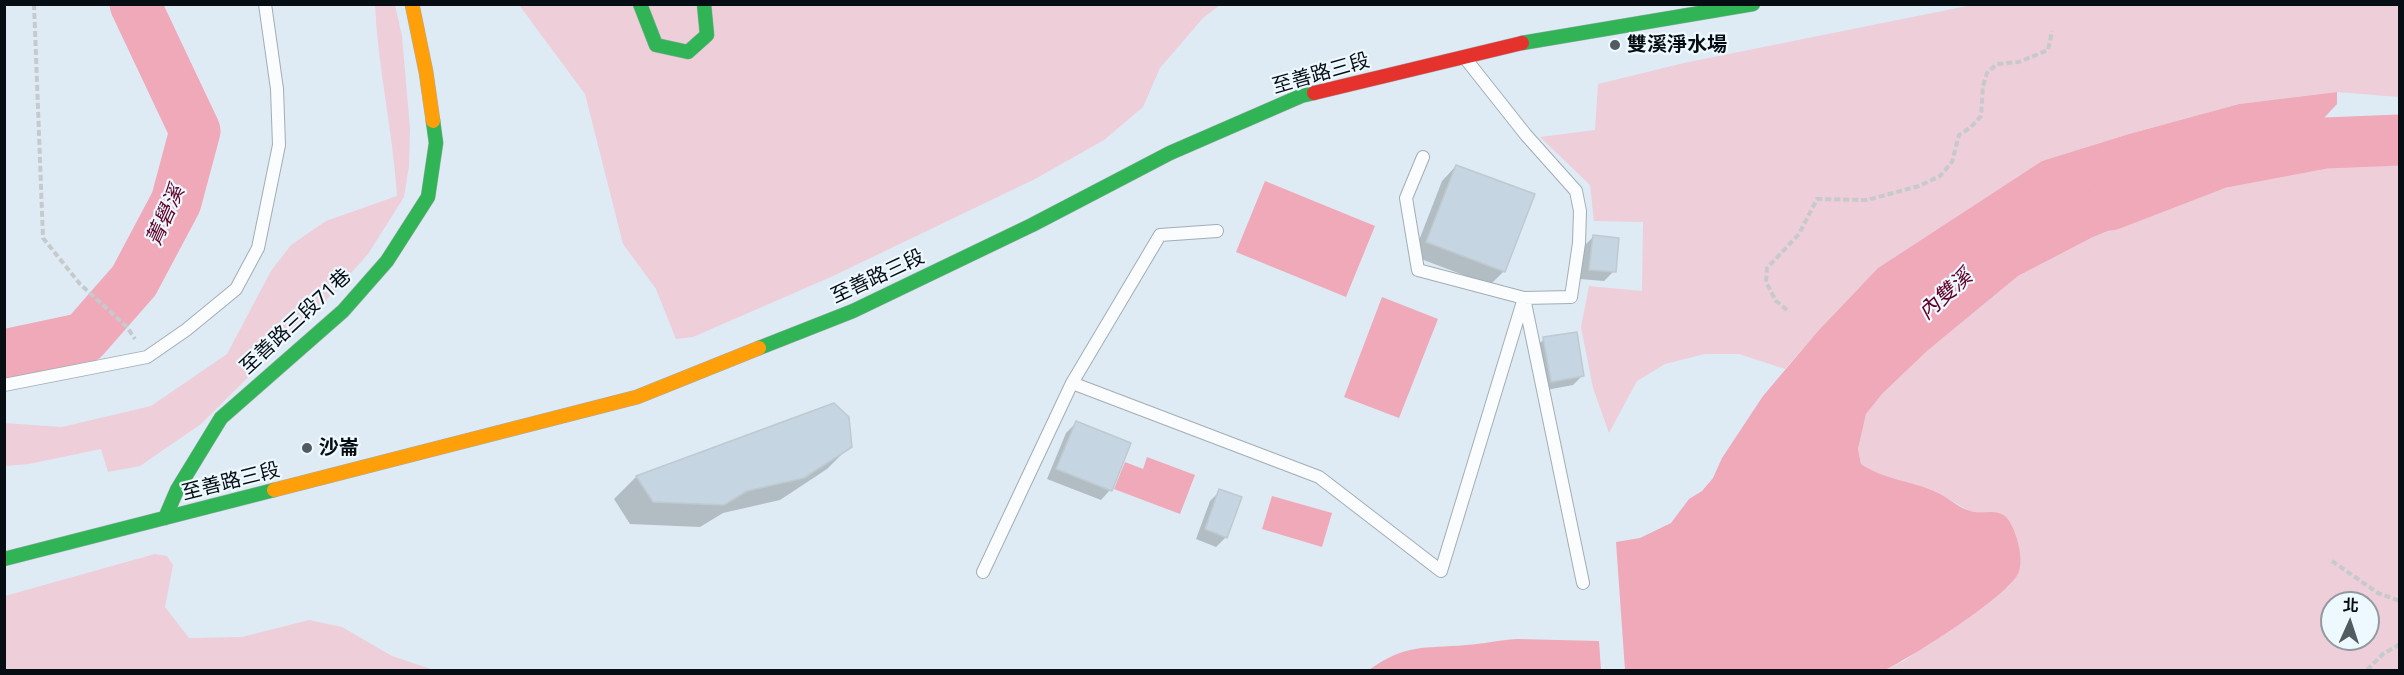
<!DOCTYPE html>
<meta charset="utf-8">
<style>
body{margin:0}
#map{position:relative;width:2404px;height:675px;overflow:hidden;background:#deebf4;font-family:"Noto Sans","Noto Sans TC",sans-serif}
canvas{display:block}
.frame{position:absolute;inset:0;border:6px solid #060e13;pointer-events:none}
.north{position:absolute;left:2320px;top:591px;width:60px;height:60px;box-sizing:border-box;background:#eef8ff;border:2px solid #919aa1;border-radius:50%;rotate:3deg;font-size:16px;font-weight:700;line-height:24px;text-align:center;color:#060e13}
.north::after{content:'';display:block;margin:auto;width:21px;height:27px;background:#525b62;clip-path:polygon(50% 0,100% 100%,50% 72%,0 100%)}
</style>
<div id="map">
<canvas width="2404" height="675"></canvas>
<div class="frame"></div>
<div class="north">北</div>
</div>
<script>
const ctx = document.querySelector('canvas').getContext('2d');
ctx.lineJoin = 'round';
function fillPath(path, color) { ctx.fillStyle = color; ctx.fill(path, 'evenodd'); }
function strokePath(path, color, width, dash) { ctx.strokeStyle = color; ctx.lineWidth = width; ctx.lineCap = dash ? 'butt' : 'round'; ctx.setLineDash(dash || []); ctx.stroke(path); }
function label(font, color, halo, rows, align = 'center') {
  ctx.font = font + ' "Noto Sans","Noto Sans TC",sans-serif'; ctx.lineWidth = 4.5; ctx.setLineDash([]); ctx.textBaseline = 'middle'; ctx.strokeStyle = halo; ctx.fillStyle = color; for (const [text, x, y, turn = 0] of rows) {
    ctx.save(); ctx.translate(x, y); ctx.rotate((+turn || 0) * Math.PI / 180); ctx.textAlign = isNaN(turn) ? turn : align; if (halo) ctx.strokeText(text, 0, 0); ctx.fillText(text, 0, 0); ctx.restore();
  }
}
const green = new Path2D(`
 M1977,4L2399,5V97L2337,92L2239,104L2129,134L2042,161L1878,268L1818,331L1785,369L1739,354H1705L1665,364L1637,381L1609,433L1593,388L1581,327L1589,286L1642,291L1643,222L1594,221L1590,185L1540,137L1595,130L1598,84L1684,63Z
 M375,5H395L402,36L410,128L409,166L404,197L368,254L334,292L201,424L140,466L108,472L101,449L29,464L5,466L4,423L62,427L151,406L227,354L271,271L291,245L326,221L397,196C393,132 378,69 375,5Z
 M519,5H1220L1203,18L1160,68L1143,107L1104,140L1035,179L833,276L693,337L676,339L656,289L623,244L585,94Z
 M2342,160L2399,161V670H1885L1904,661L2009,586C2029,559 2019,536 1997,513L1971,512L1935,491L1875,474L1861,464L1858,449L1866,414L1882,394L1927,351L2018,276L2093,237L2254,176ZM2332,603H2368V639H2332Z
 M155,554L167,556L173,565L165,607L189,638L242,637L309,620L342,627L392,656L434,670H5V596Z`);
const water = new Path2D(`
 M2337,92V104L2323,119L2298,134L2224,152L2180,171L2153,213L2093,237L2018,276L1927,351L1882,394L1866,414L1858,449L1861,464C1883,479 1910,481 1934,491C1947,496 1957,507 1970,511C1981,515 1996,508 2006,517C2016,528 2025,560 2018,574C2005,598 1912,657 1885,670H1625L1616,542L1640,538L1671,523L1689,499L1702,491L1713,478L1722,458L1763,396L1818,331L1878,268L2042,161L2129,134L2239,104Z
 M1265,181L1375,226L1346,297L1236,252Z
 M1382,297L1438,319L1399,418L1344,397Z
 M1147,457L1195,475L1180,514L1114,489L1125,462L1143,469Z
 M1272,496L1332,513L1322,547L1262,529Z
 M1517,639L1599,641L1601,670H1369C1407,643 1423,649 1466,645C1483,644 1499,640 1517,639Z`);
const shadow = new Path2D(`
 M1456,166L1504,271L1490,285L1413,256L1442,181Z
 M1593,237L1614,271L1604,281L1580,279L1583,247Z
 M1544,339L1583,375L1573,385L1541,391L1534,349Z
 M834,405L850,446L827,469L780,500L723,513L700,527L630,524L614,499L636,477Z
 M1076,423L1110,490L1101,500L1047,479L1066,433Z
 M1220,491L1226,537L1216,547L1196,539L1210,501Z`);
const river = new Path2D(`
 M2110,205L2219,163L2325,143L2400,140
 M4,355L84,338L134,281L176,202L195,131L135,4`);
const building = new Path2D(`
 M1456,165L1535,194L1505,272L1426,242Z
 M1593,235L1619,238L1616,272L1589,270Z
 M1577,332L1584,376L1551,382L1543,337Z
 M834,403L849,417L852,447L804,478L747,491L724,505L653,502L636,476Z
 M1076,421L1131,443L1112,491L1056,469Z
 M1219,489L1242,497L1227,538L1205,529Z`);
const path = new Path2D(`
 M34,4L43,238L80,284L127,327L135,339
 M1787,310L1776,301L1766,282L1767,268L1799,234L1817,199L1867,200L1919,186L1940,176L1952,162L1959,135L1971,127L1981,116L1983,86L1987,73L1997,64L2019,62L2048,50L2052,31
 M2332,561L2378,593L2400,601
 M2367,670L2383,654L2400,644`);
const lane = new Path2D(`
 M1465,58L1526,135L1576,191L1580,211L1579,243L1571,297L1524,298L1583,583
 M1217,231L1160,235L1072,383L1319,477L1441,571L1524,298L1418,270L1406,198L1423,157
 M4,385L147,357L186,330L236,289L258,248L279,145L277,89L265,4
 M983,572L1072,383`);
const fast = new Path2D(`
 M640,4L656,45L688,52L707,35L704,4
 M1522,43L1753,4
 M759,348L853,311L1032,225L1170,153L1301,96L1314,93
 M165,518L177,490L221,418L343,311L387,261L428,197L436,143L433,121
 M4,559L274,490`);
const slow = new Path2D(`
 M412,4L426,72L433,121
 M274,490L637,397L759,348`);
const jam = new Path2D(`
 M1314,93L1522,43`);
const markers = [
 [1615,45,6,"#525b62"],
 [307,448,6,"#525b62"]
];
const poiNames = [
 ["雙溪淨水場",1627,45],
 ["沙崙",319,448]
];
const streetNames = [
 ["至善路三段",1321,74,-16],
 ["至善路三段",878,277,-25],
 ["至善路三段71巷",296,322,-43],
 ["至善路三段",231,482,-14]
];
const waterNames = [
 ["菁礐溪",166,216,-66],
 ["內雙溪",1946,295,-42]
];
fillPath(green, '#eeced8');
fillPath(water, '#efa9b9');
fillPath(shadow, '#0003');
strokePath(river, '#efa9b9', 51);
fillPath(building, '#c5d5e1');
strokePath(building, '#bfc9d0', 1.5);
strokePath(lane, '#a3adb4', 14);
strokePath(fast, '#a3adb4', 15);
strokePath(slow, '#a3adb4', 15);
strokePath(jam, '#a3adb4', 15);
strokePath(path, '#c6cacd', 4, [6, 3]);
strokePath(lane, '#fafcfd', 12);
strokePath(fast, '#30b455', 14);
strokePath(slow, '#ff9f0a', 14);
strokePath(jam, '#e5322d', 14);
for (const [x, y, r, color] of markers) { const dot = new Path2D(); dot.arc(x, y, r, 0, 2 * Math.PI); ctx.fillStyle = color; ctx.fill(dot); strokePath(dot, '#eef8ff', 2); }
label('bold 20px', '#060e13', '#eef8ff', poiNames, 'left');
label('20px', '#060e13', '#eef8ff', streetNames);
label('italic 21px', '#620125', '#eef8ff', waterNames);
</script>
